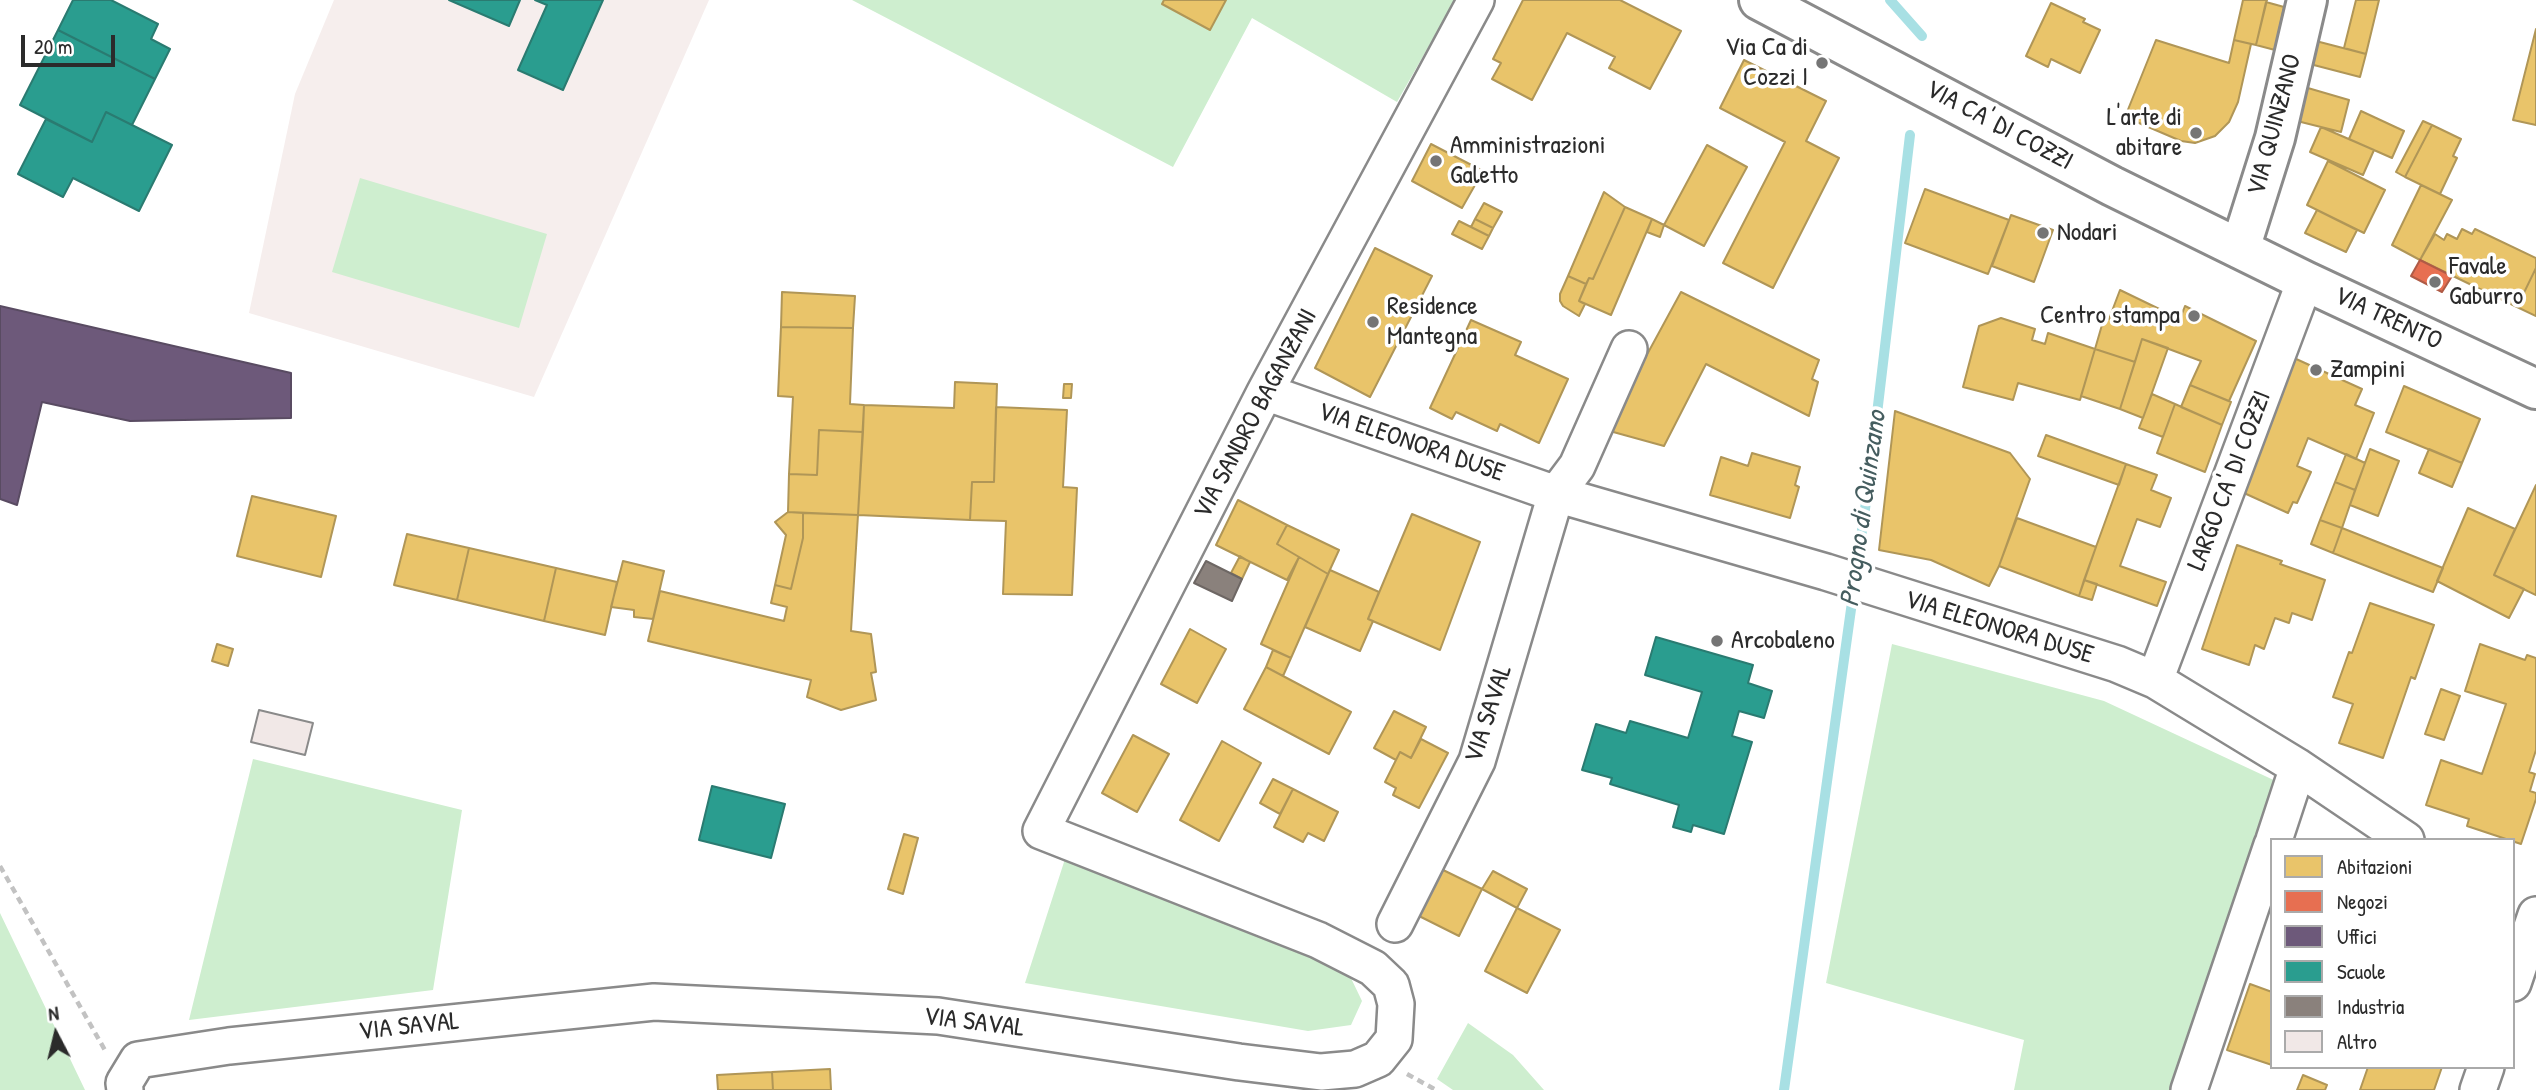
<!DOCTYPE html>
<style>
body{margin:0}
#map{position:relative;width:2536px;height:1090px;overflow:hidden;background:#fff;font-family:"Patrick Hand",sans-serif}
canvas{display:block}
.legend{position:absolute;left:2270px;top:838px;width:245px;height:231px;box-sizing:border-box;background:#fff;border:2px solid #aaa;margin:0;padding:9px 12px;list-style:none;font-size:21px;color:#2b2b2b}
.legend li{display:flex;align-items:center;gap:14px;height:35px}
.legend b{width:35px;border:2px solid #aaa}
.north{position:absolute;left:21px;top:999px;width:70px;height:70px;-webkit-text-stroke:5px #fff;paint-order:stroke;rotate:353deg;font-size:19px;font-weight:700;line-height:28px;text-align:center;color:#2b2b2b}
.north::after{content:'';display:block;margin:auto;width:24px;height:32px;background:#2b2b2b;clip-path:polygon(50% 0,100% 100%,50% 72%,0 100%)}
.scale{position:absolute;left:21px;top:35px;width:94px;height:32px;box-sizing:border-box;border:4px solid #2b2b2b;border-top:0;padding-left:9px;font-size:21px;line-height:24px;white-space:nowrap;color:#2b2b2b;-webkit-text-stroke:5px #fff;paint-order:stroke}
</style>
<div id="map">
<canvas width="2536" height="1090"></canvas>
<ul class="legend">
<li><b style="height:19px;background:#e9c46a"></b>Abitazioni</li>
<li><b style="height:19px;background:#e76f51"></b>Negozi</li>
<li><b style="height:19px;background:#6d597a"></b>Uffici</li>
<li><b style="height:19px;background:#2a9d8f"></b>Scuole</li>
<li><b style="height:19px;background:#8a817c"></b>Industria</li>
<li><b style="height:19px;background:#f1e8e7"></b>Altro</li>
</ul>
<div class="north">N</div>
<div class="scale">20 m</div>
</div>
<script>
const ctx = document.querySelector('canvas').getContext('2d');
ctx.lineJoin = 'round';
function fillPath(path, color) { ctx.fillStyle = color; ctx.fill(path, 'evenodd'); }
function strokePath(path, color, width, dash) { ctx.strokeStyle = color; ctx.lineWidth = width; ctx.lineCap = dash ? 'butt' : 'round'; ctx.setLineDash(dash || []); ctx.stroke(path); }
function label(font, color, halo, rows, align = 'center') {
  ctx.font = font + ' "Patrick Hand",sans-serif'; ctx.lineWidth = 7; ctx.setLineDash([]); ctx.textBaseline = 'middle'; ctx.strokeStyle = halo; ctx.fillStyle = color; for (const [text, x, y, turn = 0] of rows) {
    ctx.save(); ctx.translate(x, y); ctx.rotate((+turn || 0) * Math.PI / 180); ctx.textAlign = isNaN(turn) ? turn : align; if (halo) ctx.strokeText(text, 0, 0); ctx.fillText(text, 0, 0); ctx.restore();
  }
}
const built = new Path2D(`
 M334,0H709L534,397L249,313L295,94Z`);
const green = new Path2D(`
 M852,0H1455L1397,102L1252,18L1173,167Z
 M360,178L547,234L519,328L332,272Z
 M1892,644L2104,701L2280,783L2177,1090H2014L2024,1040L1826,983Z
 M253,759L462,810L433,990L189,1020Z
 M1065,859L1285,940L1348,972L1362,1001L1351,1025L1308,1031L1025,983Z
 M0,913L85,1090H0Z
 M1468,1023L1513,1055L1544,1090H1453L1437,1079Z`);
const homes = new Path2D(`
 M1164,0H1226L1210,30L1162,4Z
 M1523,0H1620L1681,31L1650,89L1609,68L1615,57L1567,33L1532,100L1492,79L1501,63L1493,59Z
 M2243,0H2267L2256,45L2234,40Z
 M2356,0H2379L2366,54L2344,48Z
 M2266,2L2284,7L2275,50L2256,45Z
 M2051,3L2085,19L2083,22L2100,30L2080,73L2051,59L2048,67L2026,56Z
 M2536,29V125L2513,120Z
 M2156,40L2229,63L2234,40L2251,44L2238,102L2229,122L2215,136L2195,143L2181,141L2125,117Z
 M2312,40L2366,54L2360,77L2306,63Z
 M1744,60L1826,101L1806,141L1839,158L1773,288L1723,263L1785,142L1720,108Z
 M2301,86L2349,100L2341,132L2293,120Z
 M2361,111L2404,131L2392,158L2349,139Z
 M2423,121L2432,125L2405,177L2396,172Z
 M2432,125L2461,139L2453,156L2457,158L2440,194L2405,177Z
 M2321,127L2374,150L2363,175L2310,152Z
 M1431,144L1483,171L1462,208L1412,181Z
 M1707,145L1747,167L1704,246L1664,225Z
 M2328,161L2385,190L2364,233L2307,205Z
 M2421,185L2452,200L2420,260L2392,245Z
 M1925,189L2009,220L1988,274L1905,243Z
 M1604,192L1625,207L1593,279L1589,278L1586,284L1568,276Z
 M1484,203L1502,212L1493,228L1475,219Z
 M1625,207L1652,219L1611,315L1579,301L1589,278L1593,279Z
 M2317,210L2357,230L2346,252L2305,233Z
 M2011,215L2053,230L2034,282L1992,266Z
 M1475,219L1493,228L1489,236L1471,227Z
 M1652,219L1664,225L1660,237L1647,232Z
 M1459,221L1489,236L1482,249L1452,234Z
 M2462,229L2472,234L2475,229L2536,258V268L2517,307L2420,260L2435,234L2444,240L2447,234L2457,239Z
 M1375,248L1432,276L1370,397L1315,368Z
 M2536,268V316L2517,307Z
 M1568,276L1586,284L1579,301L1585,304L1579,316L1563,306L1560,301V294Z
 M2120,290L2180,319L2185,306L2256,341L2229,401L2190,385L2201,361L2142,339L2135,362L2095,349L2104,318L2109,319Z
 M782,292L855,296L853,328L781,327Z
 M1681,292L1819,360L1812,379L1818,382L1809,416L1706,364L1664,446L1606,430Z
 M2001,318L2035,329L2032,340L2045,344L2048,333L2095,349L2080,400L2018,383L2013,400L1963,387L1979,326Z
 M1471,320L1521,342L1515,355L1568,379L1539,443L1500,424L1497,431L1456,412L1452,419L1430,408Z
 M781,327L853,328L850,404L864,405L863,432L819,430L817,475L789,474L793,397L778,396Z
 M2142,339L2168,348L2143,418L2120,409Z
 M2095,349L2135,362L2120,409L2081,396Z
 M2294,358L2362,389L2355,405L2374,413L2356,459L2308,438L2297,466L2311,472L2297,503L2293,502L2288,513L2244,493Z
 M955,382L997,384L994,482H972L970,520L858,515L864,405L954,408Z
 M1064,384H1072L1071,398H1063Z
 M2190,385L2231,402L2222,425L2181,407Z
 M2404,386L2480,419L2462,463L2386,432Z
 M2152,394L2175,404L2163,437L2139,428Z
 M2175,404L2222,425L2205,472L2157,453Z
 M996,407L1067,410L1063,487L1077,488L1072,595L1003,594L1006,521L970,520L972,482H994Z
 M1895,411L2010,453L2030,479L1999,566L1989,586L1931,560L1879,550Z
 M819,430L863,432L858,515L788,512L789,474L817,475Z
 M2046,435L2126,464L2119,485L2038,456Z
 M2370,449L2399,461L2378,516L2350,505Z
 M2429,449L2462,463L2452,487L2419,473Z
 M1752,453L1800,467L1795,485L1799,487L1790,518L1710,495L1721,457L1748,466Z
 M2346,454L2365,463L2355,490L2335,482Z
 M2126,464L2157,475L2151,490L2171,498L2160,527L2137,519L2120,566L2166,582L2157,606L2084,580Z
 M2335,482L2355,490L2342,528L2320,520Z
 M2536,485V595L2494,575Z
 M252,496L336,516L321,577L237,556Z
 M1238,500L1287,525L1277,544L1299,557L1287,580L1216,545Z
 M2468,508L2515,529L2494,575L2524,589L2509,618L2437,581Z
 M788,512L803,513V538L791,589L775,585L786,535L775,522Z
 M803,513L858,515L851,631L871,634L876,672L871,673L876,700L841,710L807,697L811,680L648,641L660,591L784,621L787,607L771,603L775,585L791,589L803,538Z
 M1412,514L1480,542L1440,650L1368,619Z
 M2017,518L2096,547L2079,596L1999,566Z
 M2320,520L2342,528L2333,553L2311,544Z
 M1287,525L1339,550L1328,574L1277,544Z
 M2342,528L2443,568L2433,592L2333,553Z
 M407,534L469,548L457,600L394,585Z
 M2237,545L2282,561L2280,564L2325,580L2312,620L2292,613L2289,623L2275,618L2264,649L2255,645L2249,665L2202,649Z
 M469,548L556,568L544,621L457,600Z
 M1240,556L1250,562L1242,579L1231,573Z
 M1299,557L1328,574L1291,658L1261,644Z
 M623,561L664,571L653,619L634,617V610L611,607Z
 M556,568L617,582L605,635L544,621Z
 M1330,570L1379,592L1368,619L1373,621L1360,651L1305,627Z
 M2084,580L2097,584L2092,600L2079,596Z
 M2370,603L2434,625L2415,679L2411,677L2383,758L2339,743L2353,704L2333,697L2349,652L2352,653Z
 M1190,629L1226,649L1197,703L1161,684Z
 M217,644L233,649L228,666L212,661Z
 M2480,644L2525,660L2527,655L2536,658V750L2529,772L2535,774L2530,791L2536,793V799L2521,844L2467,826L2469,819L2426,805L2441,760L2482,774L2506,704L2465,691Z
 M1273,650L1291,658L1283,676L1266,667Z
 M1266,667L1351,712L1329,754L1244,709Z
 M2441,689L2460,696L2444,740L2425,734Z
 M1394,711L1426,727L1411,758L1400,752L1396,760L1374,748Z
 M1133,735L1169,754L1137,812L1102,793Z
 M1421,739L1448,753L1419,808L1393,795L1396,788L1385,782L1400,752L1411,758Z
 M1222,741L1261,763L1219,841L1180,820Z
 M1273,779L1293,789L1280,814L1260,803Z
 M1293,789L1338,812L1324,841L1308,833L1303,842L1274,827Z
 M904,834L918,838L903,894L888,889Z
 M1439,868L1482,889L1459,936L1415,914Z
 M1493,871L1527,889L1517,908L1482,889Z
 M1517,908L1560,930L1527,993L1485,971Z
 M2250,984L2272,992V1065L2227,1050Z
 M2368,1067H2442L2434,1090H2360Z
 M830,1069L831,1090H773L772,1072Z
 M772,1072L773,1090H718L717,1075Z
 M2303,1075L2327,1085L2325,1090H2297Z`);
const shops = new Path2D(`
 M2420,260L2452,276L2442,292L2411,276Z`);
const offices = new Path2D(`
 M0,306L291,373V418L130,421L42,402L17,505L0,499Z`);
const schools = new Path2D(`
 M73,0H111L158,24L151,39L170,49L155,79L58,30Z
 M449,0H520L509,26Z
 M535,0H603L563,90L518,70L547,5Z
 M58,30L155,79L132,125L106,112L92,142L20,105Z
 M106,112L172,145L139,211L73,178L63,197L18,174L46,119L92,142Z
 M1656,637L1753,665L1748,683L1772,691L1764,718L1739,711L1732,736L1752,742L1724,834L1693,825L1691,832L1673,827L1679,805L1610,784L1612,778L1582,770L1596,724L1626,733L1630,721L1688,738L1702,692L1645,675Z
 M712,786L785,804L771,858L699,840Z`);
const industry = new Path2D(`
 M1206,561L1242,579L1232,601L1194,583Z`);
const stream = new Path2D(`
 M1890,0L1922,36
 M1784,1090L1870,473L1910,135`);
const building = new Path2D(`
 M259,710L313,723L305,755L251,742Z`);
const path = new Path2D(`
 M0,866L106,1052
 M1407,1074L1436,1090`);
const street = new Path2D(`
 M1265,392L1556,494L1826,572L2117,664L2155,680L2298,767L2406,840
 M2155,680L2305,281
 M2274,840L2298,767
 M1395,924L1477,761L1556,494L1577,466L1629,349
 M2513,983L2536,915
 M125,1090L124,1083L138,1060L229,1046L654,1002L938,1016L1239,1062L1321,1072L1355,1069L1378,1059L1394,1039L1396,1004L1391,985L1373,968L1318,940L1041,831L1265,392L1476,0
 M2189,1090L2272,845
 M2478,1090L2486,1067`);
const secondary = new Path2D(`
 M1759,0L2112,186L2305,281L2536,389
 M2240,249L2275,138L2307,0`);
const markers = [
 [1822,63,7,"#757575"],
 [2196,133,7,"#757575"],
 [1436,161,7,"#757575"],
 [2043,233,7,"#757575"],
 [2435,282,7,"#757575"],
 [2194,316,7,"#757575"],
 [1373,322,7,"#757575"],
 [2316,370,7,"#757575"],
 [1717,641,7,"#757575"]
];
const poiNames = [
 ["Via Ca di",1808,48,"right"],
 ["Cozzi I",1808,78,"right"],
 ["L'arte di",2182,118,"right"],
 ["abitare",2182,148,"right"],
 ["Amministrazioni",1450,146],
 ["Galetto",1450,176],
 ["Nodari",2057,233],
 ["Favale",2449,267],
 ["Gaburro",2449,297],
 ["Residence",1387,307],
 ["Mantegna",1387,337],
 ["Centro stampa",2180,316,"right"],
 ["Zampini",2330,370],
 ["Arcobaleno",1731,641]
];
const streetNames = [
 ["VIA QUINZANO",2275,125,-75],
 ["VIA CA' DI COZZI",1999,126,28],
 ["VIA TRENTO",2388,319,25],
 ["VIA SANDRO BAGANZANI",1256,414,-62],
 ["VIA ELEONORA DUSE",1411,443,19],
 ["LARGO CA' DI COZZI",2230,481,-69],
 ["VIA ELEONORA DUSE",1999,628,17],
 ["VIA SAVAL",1489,714,-72],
 ["VIA SAVAL",974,1023,7],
 ["VIA SAVAL",409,1027,-6]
];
const waterNames = [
 ["Progno di Quinzano",1864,509,-82]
];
fillPath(built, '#f6eeed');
fillPath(green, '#ceeecf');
fillPath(homes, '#e9c46a');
strokePath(homes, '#b09657', 2);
fillPath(shops, '#e76f51');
strokePath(shops, '#af5b46', 2);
fillPath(offices, '#6d597a');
strokePath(offices, '#594b62', 2);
fillPath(schools, '#2a9d8f');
strokePath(schools, '#2a7b71', 2);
fillPath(industry, '#8a817c');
strokePath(industry, '#6e6764', 2);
strokePath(stream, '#a8e0e4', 10);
fillPath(building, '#f1e8e7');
strokePath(building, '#8a8a8a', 2);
strokePath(street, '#8a8a8a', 40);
strokePath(secondary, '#8a8a8a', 44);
strokePath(path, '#c2c2c2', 4.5, [7, 5]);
strokePath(street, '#fff', 35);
strokePath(secondary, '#fff', 38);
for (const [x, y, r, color] of markers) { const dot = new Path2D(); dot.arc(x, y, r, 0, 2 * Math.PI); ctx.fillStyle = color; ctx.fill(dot); strokePath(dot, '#fff', 2.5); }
label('26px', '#2b2b2b', '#fff', poiNames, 'left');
label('26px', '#2b2b2b', '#fff', streetNames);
label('italic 28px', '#455d5f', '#fff', waterNames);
</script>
